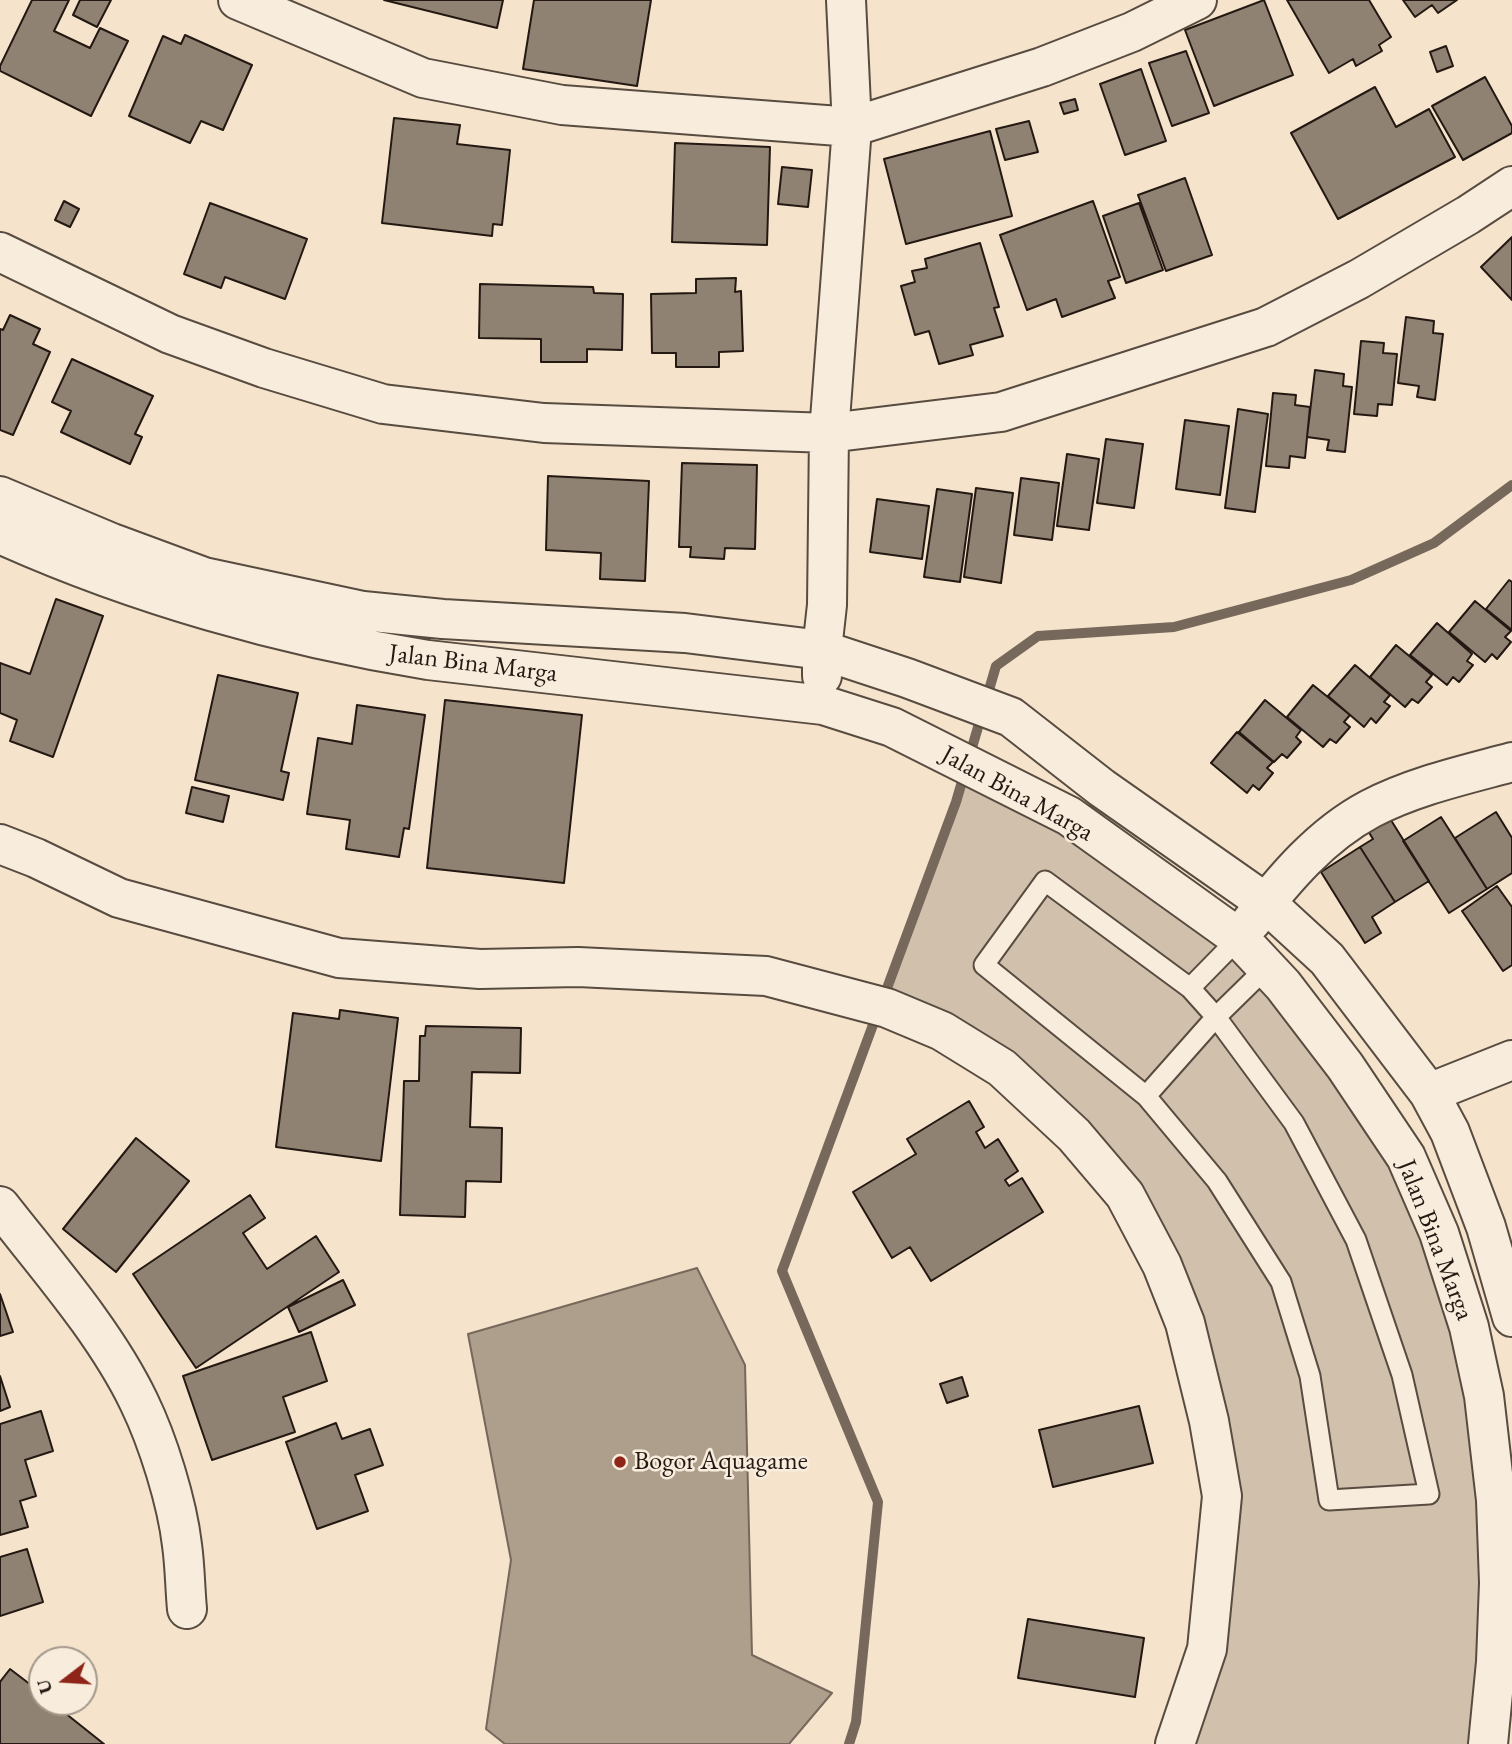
<!DOCTYPE html>
<style>
body{margin:0}
#map{position:relative;width:1512px;height:1744px;overflow:hidden;background:#f5e3cb;font-family:"EB Garamond",serif}
canvas{display:block}
.north{position:absolute;left:28px;top:1646px;width:70px;height:70px;box-sizing:border-box;background:#f8eddd;border:2px solid #a3988c;border-radius:50%;rotate:253deg;font-size:19px;font-weight:700;line-height:28px;text-align:center;color:#231812}
.north::after{content:'';display:block;margin:auto;width:24px;height:32px;background:#8f2418;clip-path:polygon(50% 0,100% 100%,50% 72%,0 100%)}
</style>
<div id="map">
<canvas width="1512" height="1744"></canvas>
<div class="north">U</div>
</div>
<script>
const ctx = document.querySelector('canvas').getContext('2d');
ctx.lineJoin = 'round';
function fillPath(path, color) { ctx.fillStyle = color; ctx.fill(path, 'evenodd'); }
function strokePath(path, color, width, dash) { ctx.strokeStyle = color; ctx.lineWidth = width; ctx.lineCap = dash ? 'butt' : 'round'; ctx.setLineDash(dash || []); ctx.stroke(path); }
function label(font, color, halo, rows, align = 'center') {
  ctx.font = font + ' "EB Garamond",serif'; ctx.lineWidth = 5; ctx.setLineDash([]); ctx.textBaseline = 'middle'; ctx.strokeStyle = halo; ctx.fillStyle = color; for (const [text, x, y, turn = 0] of rows) {
    ctx.save(); ctx.translate(x, y); ctx.rotate((+turn || 0) * Math.PI / 180); ctx.textAlign = isNaN(turn) ? turn : align; if (halo) ctx.strokeText(text, 0, 0); ctx.fillText(text, 0, 0); ctx.restore();
  }
}
const green = new Path2D(`
 M966,769L1239,938L1406,1157L1469,1327L1488,1744H1175L1222,1496L1185,1323L1074,1135L879,1007Z`);
const water = new Path2D(`
 M697,1268L745,1365L752,1655L832,1693L789,1744H505L486,1729L511,1560L468,1334Z`);
const stream = new Path2D(`
 M883,999L956,802L996,666L1038,636L1174,627L1351,580L1434,543L1512,485
 M849,1744L856,1722L878,1502L782,1271L877,1014`);
const building = new Path2D(`
 M32,0H69L54,31L90,48L100,28L128,41L91,116L0,71V66Z
 M80,0H111L97,27L73,15Z
 M384,0H503L497,28Z
 M534,0H651L637,86L523,69Z
 M1264,0L1293,75L1214,106L1185,30Z
 M1287,0H1369L1391,37L1379,45L1382,51L1356,66L1353,59L1329,73Z
 M1403,0H1457L1438,13L1432,5L1415,17Z
 M185,35L252,65L223,130L201,121L190,143L129,116L163,36L181,44Z
 M1446,46L1453,66L1437,72L1430,52Z
 M1186,51L1209,113L1172,126L1149,63Z
 M1141,69L1166,141L1125,155L1100,84Z
 M1485,77L1512,126V133L1463,160L1432,106Z
 M1375,87L1396,127L1429,109L1455,157L1338,219L1291,133Z
 M1075,99L1078,110L1064,114L1060,103Z
 M394,118L460,125L457,144L510,150L502,225L493,224L492,236L382,223Z
 M1029,121L1038,152L1005,160L996,129Z
 M990,131L1012,216L906,244L884,159Z
 M675,143L770,147L767,245L672,242Z
 M782,167L812,170L808,207L778,204Z
 M1185,178L1212,255L1166,271L1138,195Z
 M64,201L79,209L70,227L55,220Z
 M1093,201L1120,277L1108,281L1115,298L1062,317L1056,299L1027,310L1000,235Z
 M210,203L307,239L285,299L225,277L221,288L184,274Z
 M1139,203L1163,270L1126,283L1103,216Z
 M1512,237V300L1481,267Z
 M980,243L999,307L994,308L1003,336L970,345L973,355L939,364L929,331L915,335L901,286L915,282L912,271L927,268L925,259Z
 M736,278L735,292L741,291L743,351L719,352V367H676V353H652L651,294L696,293V279Z
 M480,284L593,287L594,293L623,294L622,350L587,349V362H541V339L479,338Z
 M10,315L40,329L33,344L50,352L13,435L0,430V329L3,330Z
 M1406,317L1434,321L1433,333L1443,334L1435,400L1417,397L1419,386L1398,383Z
 M1361,341L1384,343L1383,353L1397,354L1392,405L1378,404L1377,416L1354,414Z
 M72,359L153,396L135,434L142,437L130,464L61,432L71,411L52,402Z
 M1315,370L1344,374L1343,386L1352,387L1345,452L1327,450L1329,440L1307,437Z
 M1273,393L1296,395L1295,405L1310,407L1305,458L1290,456L1289,468L1266,466Z
 M1238,409L1268,414L1255,512L1225,508Z
 M1185,420L1229,426L1220,495L1176,489Z
 M1106,439L1143,444L1134,508L1097,503Z
 M1067,454L1099,459L1089,530L1057,526Z
 M682,463L757,465L755,549L725,548L724,559L690,557L691,547H679Z
 M548,476L649,481L645,581L600,579L601,553L546,550Z
 M1021,478L1059,483L1052,540L1014,535Z
 M976,488L1013,493L1001,583L964,577Z
 M937,489L972,494L960,582L924,577Z
 M877,499L929,506L922,559L870,552Z
 M1509,580L1512,582V630L1486,609Z
 M56,599L103,616L53,757L10,741L17,720L0,713V663L30,674Z
 M1475,601L1511,631L1505,637L1511,642L1497,659L1492,654L1485,662L1449,632Z
 M1437,623L1472,654L1467,661L1473,665L1459,682L1453,677L1447,685L1410,655Z
 M1396,645L1432,675L1426,682L1432,687L1418,703L1412,699L1405,707L1370,677Z
 M1355,665L1390,695L1384,702L1390,706L1376,723L1371,718L1364,727L1328,696Z
 M218,675L298,693L281,771L289,773L283,800L195,780Z
 M1313,685L1350,715L1344,722L1350,727L1336,743L1330,739L1323,747L1287,717Z
 M445,700L582,715L564,883L427,868Z
 M1265,700L1301,730L1296,737L1301,742L1287,758L1282,754L1274,762L1239,732Z
 M357,705L425,715L409,829L404,828L399,857L346,849L350,820L307,814L318,738L352,744Z
 M1237,732L1273,762L1267,768L1273,773L1259,790L1253,785L1247,793L1211,763Z
 M192,787L229,796L223,822L186,813Z
 M1384,809L1429,881L1395,902L1360,847L1373,839L1363,823Z
 M1496,812L1512,838V873L1487,889L1455,838Z
 M1441,817L1487,889L1449,913L1403,841Z
 M1360,847L1395,902L1372,917L1381,933L1365,943L1321,872Z
 M1497,886L1512,907V965L1503,971L1462,911Z
 M340,1010L398,1018L381,1161L276,1147L293,1013L339,1019Z
 M426,1026L521,1028L520,1073L472,1072L470,1127L502,1128L501,1182L466,1181L465,1217L400,1215L404,1081H419L420,1036H425Z
 M969,1101L984,1127L976,1132L985,1148L998,1139L1018,1171L1005,1180L1009,1186L1022,1178L1043,1212L931,1281L910,1247L892,1258L853,1192L916,1154L907,1139Z
 M136,1138L189,1181L116,1272L63,1229Z
 M250,1195L265,1218L243,1233L267,1269L316,1236L339,1272L196,1368L133,1274Z
 M343,1280L355,1305L299,1332L288,1307Z
 M0,1294L13,1332L0,1336Z
 M311,1332L327,1381L283,1397L295,1432L212,1460L183,1376Z
 M0,1376L10,1407L0,1411Z
 M962,1377L968,1396L947,1403L940,1384Z
 M1139,1406L1153,1463L1053,1487L1039,1430Z
 M41,1411L53,1451L25,1460L36,1496L20,1501L28,1527L0,1535V1424Z
 M336,1423L342,1439L370,1429L383,1465L355,1475L368,1511L317,1529L286,1442Z
 M27,1549L43,1602L0,1616V1557Z
 M1028,1619L1144,1638L1135,1697L1018,1678Z
 M10,1669L31,1685L42,1671V1702H65L60,1709L104,1744H0V1682Z`);
const service = new Path2D(`
 M1190,988L1239,938
 M1146,1096L1217,1181L1281,1282L1310,1376L1329,1500L1429,1494L1402,1375L1356,1240L1294,1123L1216,1017L1190,988L1045,881L984,965L1146,1096L1216,1017L1267,967`);
const minor = new Path2D(`
 M238,0L423,78L562,105L852,127L1042,67L1132,32L1197,0
 M0,252L170,334L264,368L383,404L544,423L829,433L1001,412L1266,327L1359,279L1468,215L1512,186
 M0,496L112,543L204,577L363,611L443,619L685,633L822,650L907,678L1011,717L1102,788L1266,903L1327,959L1429,1093L1450,1132L1486,1227L1512,1317
 M0,534C133,594 284,637 428,660L823,705L892,727L1069,816L1239,938L1283,985L1345,1066L1406,1157L1439,1233L1469,1327L1484,1396L1496,1500L1499,1583L1496,1662L1488,1744
 M822,676V650L827,605L829,433L852,127L846,0
 M0,844L36,858L119,898L339,958L480,969L578,967L766,976L887,1008L942,1031L1002,1068L1074,1135L1125,1195L1162,1265L1185,1323L1209,1421L1222,1496L1207,1649L1175,1744
 M1251,922C1284,879 1321,835 1370,809C1414,786 1464,775 1512,762
 M1429,1093L1512,1060
 M0,1206C47,1266 106,1333 139,1402C158,1441 177,1502 182,1545C185,1566 185,1588 187,1609`);
const markers = [
 [620,1462,7,"#8f2418"]
];
const streetNames = [
 ["Jalan Bina Marga",473,664,7],
 ["Jalan Bina Marga",1017,794,29],
 ["Jalan Bina Marga",1435,1240,69]
];
const poiNames = [
 ["Bogor Aquagame",634,1462]
];
fillPath(green, '#d1c0ac');
fillPath(water, '#ae9e8c');
strokePath(water, '#76685b', 2);
strokePath(stream, '#76685b', 10);
fillPath(building, '#908272');
strokePath(building, '#231812', 2);
strokePath(service, '#584b40', 23);
strokePath(minor, '#584b40', 42);
strokePath(service, '#f8eddd', 19);
strokePath(minor, '#f8eddd', 38);
for (const [x, y, r, color] of markers) { const dot = new Path2D(); dot.arc(x, y, r, 0, 2 * Math.PI); ctx.fillStyle = color; ctx.fill(dot); strokePath(dot, '#f8eddd', 2.5); }
label('26px', '#231812', '#f8eddd', streetNames);
label('26px', '#231812', '#f8eddd', poiNames, 'left');
</script>
